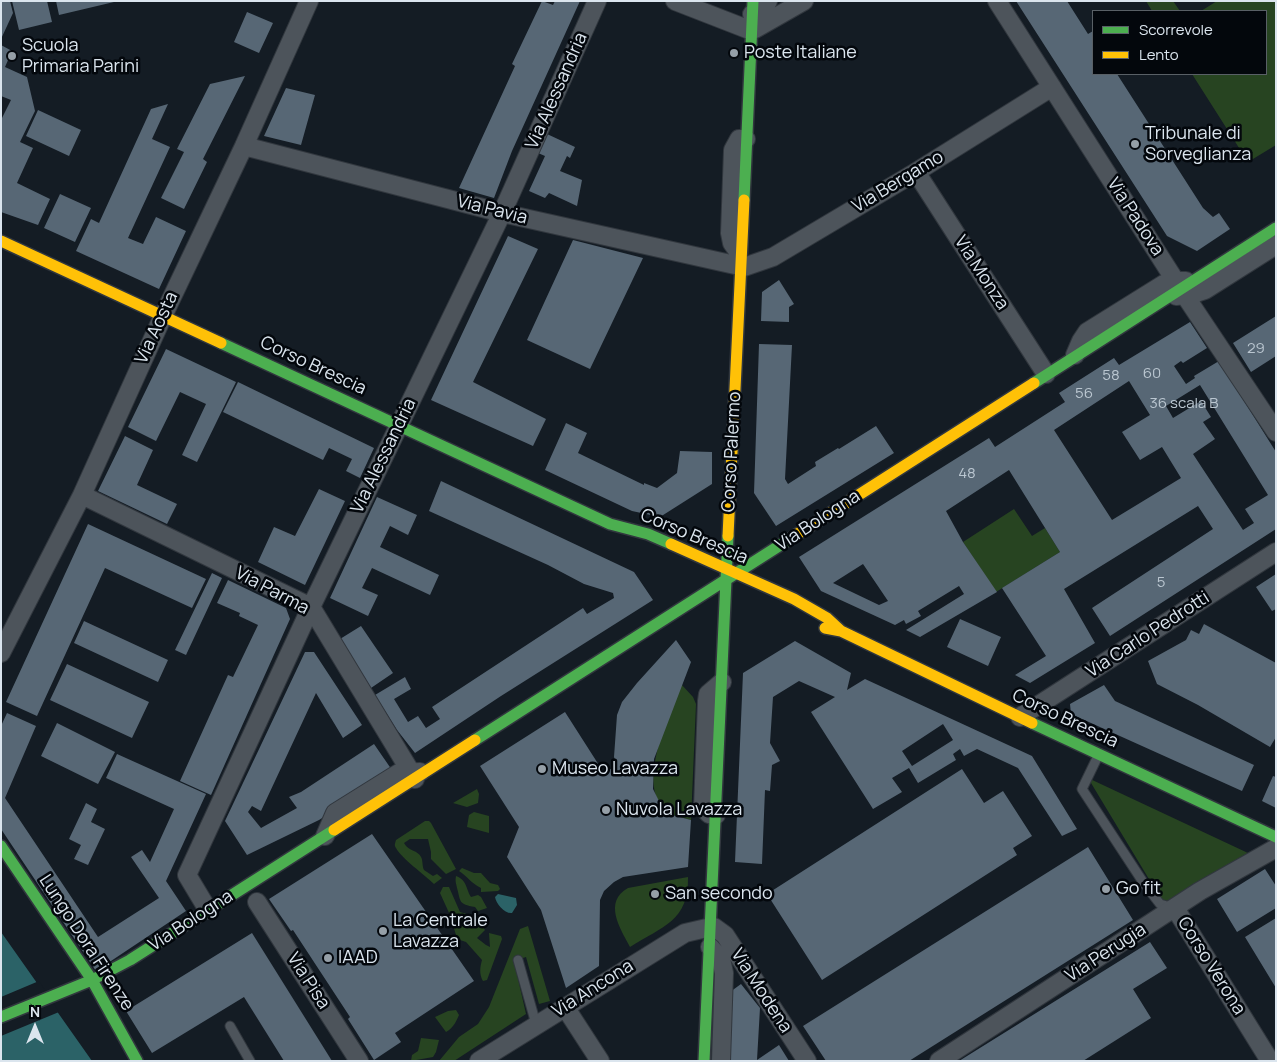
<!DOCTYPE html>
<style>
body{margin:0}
#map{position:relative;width:1277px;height:1062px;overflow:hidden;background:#141c24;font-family:Manrope,sans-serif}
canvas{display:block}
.frame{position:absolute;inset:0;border:2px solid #dbe5ee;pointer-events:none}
.legend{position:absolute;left:1092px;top:10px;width:175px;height:65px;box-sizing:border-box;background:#03070c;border:1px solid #596066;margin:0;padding:6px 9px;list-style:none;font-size:15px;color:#dbe5ee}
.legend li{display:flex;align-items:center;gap:10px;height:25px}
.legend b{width:25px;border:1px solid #596066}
.north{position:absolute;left:10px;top:1002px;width:50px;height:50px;-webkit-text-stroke:4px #03070c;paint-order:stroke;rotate:0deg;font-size:14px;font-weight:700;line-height:20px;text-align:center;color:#dbe5ee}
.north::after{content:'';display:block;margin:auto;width:18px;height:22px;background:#dbe5ee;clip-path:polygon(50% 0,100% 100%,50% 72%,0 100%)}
</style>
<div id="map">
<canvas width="1277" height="1062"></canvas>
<div class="frame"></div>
<ul class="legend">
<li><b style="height:6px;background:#4caf50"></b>Scorrevole</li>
<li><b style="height:6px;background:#ffc107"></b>Lento</li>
</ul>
<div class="north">N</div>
</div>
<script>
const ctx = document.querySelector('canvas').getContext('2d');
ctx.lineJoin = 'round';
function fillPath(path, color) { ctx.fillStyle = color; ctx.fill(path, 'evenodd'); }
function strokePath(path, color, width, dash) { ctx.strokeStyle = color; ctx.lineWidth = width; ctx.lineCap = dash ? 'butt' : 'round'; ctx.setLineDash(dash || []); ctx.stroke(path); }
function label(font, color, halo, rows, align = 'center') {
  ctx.font = font + ' Manrope,sans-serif'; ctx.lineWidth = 5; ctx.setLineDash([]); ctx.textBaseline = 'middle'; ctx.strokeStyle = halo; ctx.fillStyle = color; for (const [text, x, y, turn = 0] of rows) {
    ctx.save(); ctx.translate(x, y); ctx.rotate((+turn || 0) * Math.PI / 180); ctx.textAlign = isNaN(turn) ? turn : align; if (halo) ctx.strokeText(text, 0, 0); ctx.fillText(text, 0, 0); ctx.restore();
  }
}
const green = new Path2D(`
 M1146,1H1173L1180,11H1152Z
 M1217,1H1276V145L1248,162L1192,74H1266V11H1201Z
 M1014,509L1032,536L1045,528L1060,552L996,592L963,542Z
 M681,684L693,697L696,704L691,820C685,818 678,817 673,815C630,794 670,715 681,684Z
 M1088,778L1248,853L1164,904Z
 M477,789L479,794L478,803L467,807L453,803Z
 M474,812L489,816V833L467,827L469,815Z
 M425,821H429L431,823L456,869L446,874L431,859V852L428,839H410L404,843C409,852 418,850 421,857C423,860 422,866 424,870L433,876L437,874L442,878L434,884C425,875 401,858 396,848C394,845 395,844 396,840Z
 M462,868L474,873H481L490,883L498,885L500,889L498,891L481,892V888C472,884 467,876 459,871Z
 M456,876C467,880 466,889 471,897L478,895L481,897L487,908L478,911L475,907C458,904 461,902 457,888C456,882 455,882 456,876Z
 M688,877C689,921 663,926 630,947C620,928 603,902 628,888Z
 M443,887H449L460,912C472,915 479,918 485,930L477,938L486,945L490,947L489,933L501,936L502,939L487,980L483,981C479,974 480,967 482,960L466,942L460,940L456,935L450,915L440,893Z
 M528,926L550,1001L539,1004L526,957L514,961L526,1014L454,1061H439L459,1037L478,1024L489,1007L520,929Z
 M456,1010L459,1015C456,1022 453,1028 446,1032L435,1017L448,1011Z
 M421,1038L439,1040L436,1052L433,1057L411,1061L412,1055L418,1051Z`);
const water = new Path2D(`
 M498,894L516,898L517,905L512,913C505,914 496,904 495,897Z
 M1,932L92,1061H1Z`);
const pier = new Path2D(`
 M39,981L59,1012L1,1036V997Z`);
const building = new Path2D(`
 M1,1H10L13,13L1,39Z
 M12,1H47L52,22L19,30Z
 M56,1H114V2L59,15Z
 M542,1L553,5L555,1H580L512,151L494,198L459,188L515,66L512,64Z
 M1016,1H1067L1088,34L1093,31V74H1117L1203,208L1213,217L1219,213L1230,229L1197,251L1167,236Z
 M247,12L273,23L259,53L234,42Z
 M1,45L12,51L5,67L27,77L35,111L20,142L33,148L17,183L50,199L38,225L1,212V120L11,100L1,96Z
 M245,76L203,159L207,162L184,209L161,198L184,152L177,149L210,84Z
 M286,88L315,95L301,145L264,136Z
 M168,104L152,139L170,147L128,238L143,244L156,217L186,231L159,289L76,251L91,219L99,223L151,109Z
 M38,110L81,130L69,156L26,136Z
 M547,134L575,147L570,158L567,156L560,171L582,180L577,206L549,193L545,198L529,191L545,156L538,153Z
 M60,194L91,208L75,242L44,228Z
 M508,236L538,249L473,382L546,419L533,446L431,400Z
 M573,240L643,258L590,369L527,340Z
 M779,280L794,304L789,307V322L761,321L762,292Z
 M1276,316V356L1251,372L1233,343Z
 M1190,322L1207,348L1183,363L1181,361L1174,366L1186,384L1195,378L1194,376L1219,361L1276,452V529L1110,636L1092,608L1213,529L1198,506L1064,589L1095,643L1030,683L1015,675L1046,656L1002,588L1060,552L1009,470L946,511L963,542L997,592L920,637L906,630L964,594L959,586L918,611L921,616L906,624L904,620L895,625L821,591L799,557L989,438L995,447L1065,402L1059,393L1114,358L1119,365ZM1129,381L1150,415L1122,432L1140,460L1162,447L1181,478L1112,520L1054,430ZM1200,385L1268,495L1245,509L1254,523L1243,530L1193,454L1215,439L1203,422L1211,417L1201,401L1173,418L1166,406ZM863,564L888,601L879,605L833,583Z
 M759,344L792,345L785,479L788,484L816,466L815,462L838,448L839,449L876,426L894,453L776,526L754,493Z
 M166,349L236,382L197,462L182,455L206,404L180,392L156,441L128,427Z
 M238,382L374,448L360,478L346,471L352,459L329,448L323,460L223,412Z
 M566,423L587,433L578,453L644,485V483L657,488L677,473L680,451L712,452V484L660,517L632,511L545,470Z
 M125,436L153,450L137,485L177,504L167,524L98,491Z
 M441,481L634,572L653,600L501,696L415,753L397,730L375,695L405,677L411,689L394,699L408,722L418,716L426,728L440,719L432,707L583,608L587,614L614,598L613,593L584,584L548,565L429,511Z
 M319,489L345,501L305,585L258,562L274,527L295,536Z
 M377,497L417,515L408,535L390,526L380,547L439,575L430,595L372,568L362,588L378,595L368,616L330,598Z
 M88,524L206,579L192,608L105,568L37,716L6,702Z
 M212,573L222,578L186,655L175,650Z
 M1276,574V609L1272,611L1256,587Z
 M228,580L286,608L290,619L211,795L180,781L228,675L233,677L258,625L239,616L240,613L217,603Z
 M960,619L1001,637L988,666L947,647Z
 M84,621L168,660L158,682L74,643Z
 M1204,624L1276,663V737L1270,747L1198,705L1157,684L1148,661L1186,640L1191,630L1199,634Z
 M361,626L393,673L371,688L340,639Z
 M676,640L691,662L654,759L653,789L661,805L672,815L691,820L688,867L623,877L614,882L604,891L600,900L599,966L566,988L541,910L507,857L519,827L480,766L565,712L604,773L617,765L614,757L617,715L622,702L637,683Z
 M795,641L851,673L847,690L865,679L1032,756L1077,829L1062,836L1018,768L977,749L964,756L960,749L953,754L956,760L918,783L909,768L892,778L902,792L873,809L811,712L835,697L799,681L773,697L770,743L780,761L772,765L770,791L765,790L762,864L735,862L743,673ZM943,724L953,740L912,766L902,751Z
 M305,652H314L362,725L343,738L316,693L261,811L252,806L248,812L261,828L297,808L289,797L301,792L374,744L394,773L319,820L247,855L225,821Z
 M67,664L149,702L132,738L50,700Z
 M1104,685L1115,701L1254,765L1242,791L1071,714L1070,704Z
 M7,713L36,726L5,798L98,937L159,898L131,857L142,850L150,862L174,809L106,778L117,754L206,794L166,881L186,911L96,971L1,829V726Z
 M57,723L115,752L98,784L41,756Z
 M962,769L984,803L1003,791L1032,836L1013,848L1017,855L822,980L767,894Z
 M1273,776L1276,777V808L1262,801Z
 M86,803L97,809L91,822L105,829L88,865L74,859L81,845L69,839Z
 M372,834L474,981L395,1033L401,1042L374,1060L348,1019L350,1017L293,930L291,931L269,899Z
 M1088,847L1133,920L909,1061H826L803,1026Z
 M1265,869L1276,886V908L1237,932L1217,899Z
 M1276,918V988L1245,937Z
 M252,933L332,1061H284L244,997L152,1053L126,1011Z
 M1150,942L1167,968L1133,989L1151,1018L1083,1061H959Z
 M741,984L760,1008L757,1060L779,1045L789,1061H727L730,992Z`);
const lane = new Path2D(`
 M1098,756L1082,789L1143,882L1160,904L1174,908
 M518,960L536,1024
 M230,1026L250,1061`);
const street = new Path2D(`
 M675,1L747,29H755L804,1
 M997,1L1178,285L1276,432
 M752,14L764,8L768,1
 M244,146L502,213L744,267L773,257L916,172L1052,87
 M916,172L1046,374
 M737,250L732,243L730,233L733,150L739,139H746
 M1176,296L1193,294L1205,290L1276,245
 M1075,355L1081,341L1087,332L1164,284L1175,281H1186
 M82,495L311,607L415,779
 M1,653L82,495L163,316L244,146L309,1
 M1020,717L1276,552
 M716,815L709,814L703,808L707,701L708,694L722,682
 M325,836L335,813L399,773L420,772
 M257,902L359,1061
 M1175,908L1270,1061
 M208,910L187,875L311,607L502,213L597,1
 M710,947L721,959L724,973L721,1061
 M565,1007L600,1061
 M479,1061L685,933L711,927H714L725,935L807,1061
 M939,1061L1200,891L1276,848`);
const fast = new Path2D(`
 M744,200L753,1
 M221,343L610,524L648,534L671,544
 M1034,383L1276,228
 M1032,723L1276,837
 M475,740L796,535
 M1,846L92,980L137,1061
 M1,1017L92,980L130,960L334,830
 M704,1061L728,536`);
const slow = new Path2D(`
 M1,241L221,343
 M796,535L1034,383
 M728,536L744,200
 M671,544L794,599L827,618L841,631
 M825,628L841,631L1032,723
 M334,830L475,740`);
const markers = [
 [734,53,5,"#959fa7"],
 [12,56,5,"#959fa7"],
 [1135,144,5,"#959fa7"],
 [542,769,5,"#959fa7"],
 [606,810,5,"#959fa7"],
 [1106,889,5,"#959fa7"],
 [655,894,5,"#959fa7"],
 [383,931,5,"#959fa7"],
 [328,958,5,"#959fa7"]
];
const numberNames = [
 ["29",1256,349],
 ["60",1152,374],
 ["58",1111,376],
 ["56",1084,394],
 ["36 scala B",1184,404],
 ["48",967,474],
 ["5",1161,583]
];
const poiNames = [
 ["Scuola",22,46],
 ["Primaria Parini",22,67],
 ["Poste Italiane",744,53],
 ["Tribunale di",1145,134],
 ["Sorveglianza",1145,155],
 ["Museo Lavazza",552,769],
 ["Nuvola Lavazza",616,810],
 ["Go fit",1116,889],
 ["San secondo",665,894],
 ["La Centrale",393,921],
 ["Lavazza",393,942],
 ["IAAD",338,958]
];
const streetNames = [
 ["Via Alessandria",557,91,-66],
 ["Via Bergamo",898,182,-31],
 ["Via Pavia",492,210,14],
 ["Via Padova",1135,217,57],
 ["Via Monza",981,273,57],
 ["Via Aosta",157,328,-65],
 ["Corso Brescia",313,366,25],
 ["Corso Palermo",732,452,-87],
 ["Via Alessandria",384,456,-64],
 ["Via Bologna",818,521,-33],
 ["Corso Brescia",694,537,23],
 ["Via Parma",272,591,28],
 ["Via Carlo Pedrotti",1148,635,-33],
 ["Corso Brescia",1065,719,25],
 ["Via Bologna",191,921,-33],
 ["Lungo Dora Firenze",86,943,57],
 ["Via Perugia",1106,953,-33],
 ["Corso Verona",1211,966,58],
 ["Via Pisa",308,981,57],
 ["Via Ancona",593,989,-32],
 ["Via Modena",761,991,57]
];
fillPath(green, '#274421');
fillPath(water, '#2b6267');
fillPath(pier, '#141c24');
fillPath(building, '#576775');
strokePath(lane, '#31373e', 11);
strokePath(street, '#31373e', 20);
strokePath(fast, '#31373e', 14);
strokePath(slow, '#31373e', 14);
strokePath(lane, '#4d545b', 9);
strokePath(street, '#4d545b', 18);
strokePath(fast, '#4caf50', 11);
strokePath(slow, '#ffc107', 11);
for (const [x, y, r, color] of markers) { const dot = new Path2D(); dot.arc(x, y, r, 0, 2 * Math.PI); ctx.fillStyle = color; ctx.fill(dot); strokePath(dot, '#03070c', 2); }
label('15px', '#bac6d0', null, numberNames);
label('18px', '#dbe5ee', '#03070c', poiNames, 'left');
label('18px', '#dbe5ee', '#03070c', streetNames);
</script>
